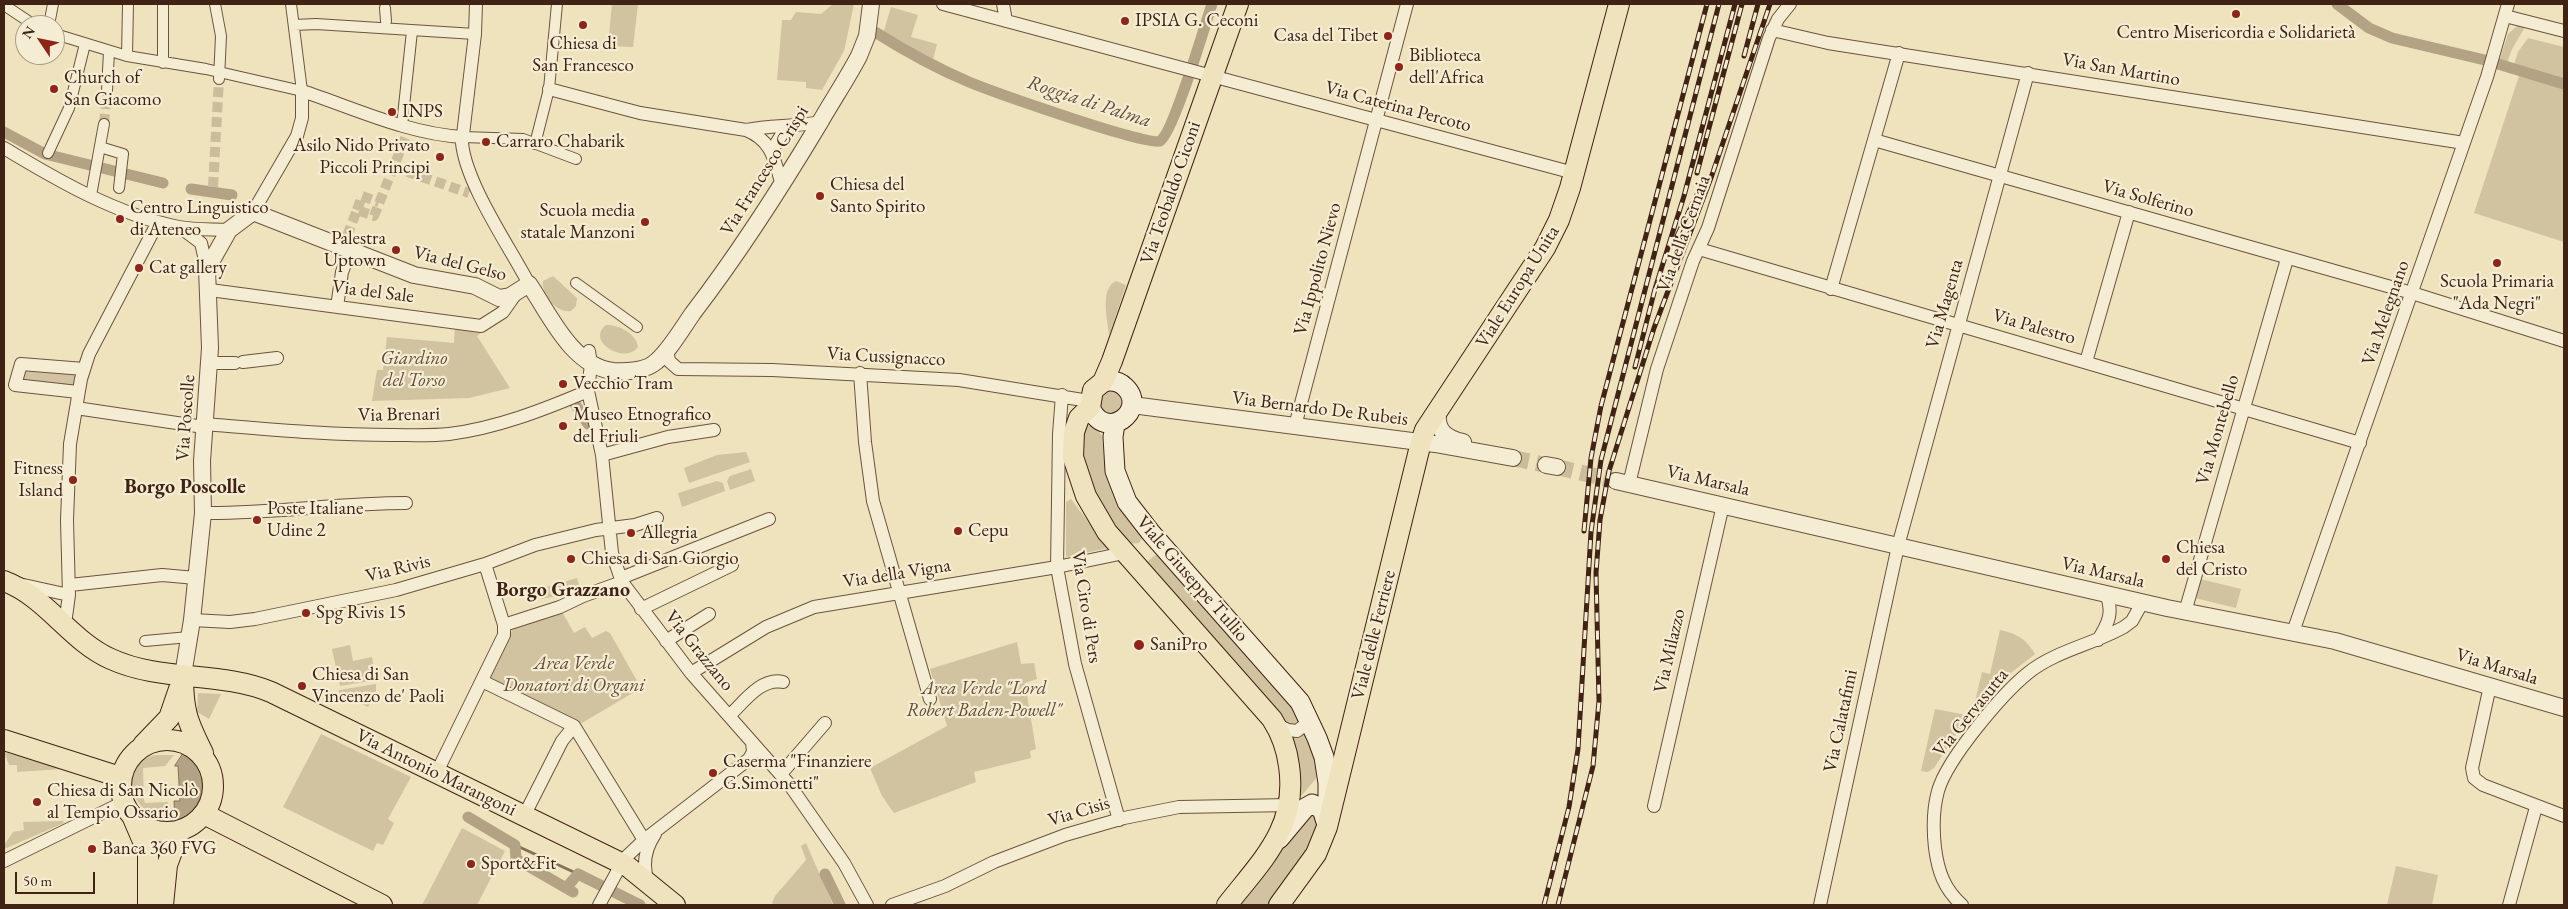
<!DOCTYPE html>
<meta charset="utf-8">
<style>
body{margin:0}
#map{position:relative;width:2568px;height:909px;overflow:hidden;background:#eee3bc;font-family:"EB Garamond",serif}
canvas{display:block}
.frame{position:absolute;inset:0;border:5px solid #412315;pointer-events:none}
.north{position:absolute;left:15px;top:15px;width:50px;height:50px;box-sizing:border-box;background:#f4edd3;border:1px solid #ac9c87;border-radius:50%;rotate:304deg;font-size:14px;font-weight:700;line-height:20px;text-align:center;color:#412315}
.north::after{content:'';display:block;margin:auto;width:18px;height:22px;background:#8f2418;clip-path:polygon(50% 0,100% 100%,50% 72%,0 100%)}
.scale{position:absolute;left:15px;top:872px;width:80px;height:22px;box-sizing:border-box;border:2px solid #412315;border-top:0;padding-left:6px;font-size:15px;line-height:18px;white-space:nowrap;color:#412315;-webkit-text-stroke:4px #f4edd3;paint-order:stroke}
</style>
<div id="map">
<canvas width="2568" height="909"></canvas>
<div class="frame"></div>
<div class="north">N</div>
<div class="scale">50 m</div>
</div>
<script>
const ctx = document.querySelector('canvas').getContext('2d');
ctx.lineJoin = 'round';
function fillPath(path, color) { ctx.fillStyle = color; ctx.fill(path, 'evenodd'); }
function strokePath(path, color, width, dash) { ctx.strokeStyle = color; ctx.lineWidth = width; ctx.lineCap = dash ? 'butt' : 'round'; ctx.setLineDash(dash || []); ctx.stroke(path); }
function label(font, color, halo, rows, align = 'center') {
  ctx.font = font + ' "EB Garamond",serif'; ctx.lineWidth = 4.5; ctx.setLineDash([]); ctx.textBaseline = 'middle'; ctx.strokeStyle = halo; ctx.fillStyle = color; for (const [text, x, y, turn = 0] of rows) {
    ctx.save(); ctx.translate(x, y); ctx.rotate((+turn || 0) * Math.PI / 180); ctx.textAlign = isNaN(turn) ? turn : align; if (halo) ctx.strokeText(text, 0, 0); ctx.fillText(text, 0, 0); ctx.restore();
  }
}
const green = new Path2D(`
 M612,4H638L633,47L608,46Z
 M833,4H854L844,51L822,90L806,88V82L777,80L782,20H791L796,12L821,14Z
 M891,7L918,15L911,37L937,44L933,60L883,34Z
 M2517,26L2525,27L2512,49L2507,63L2499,61L2508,34Z
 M2528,38L2564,47V79L2514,65L2518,52Z
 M2520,73L2564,87V242L2474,213Z
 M553,276L577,298L576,306L571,311C556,313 541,295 543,281Z
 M1116,281L1126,285L1109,336C1108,320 1099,289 1116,281Z
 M455,324L478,328L481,333L477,336L510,388L469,398L372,401L377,370H383L387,337L454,343Z
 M606,325C618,324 637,334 638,347C625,365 585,341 606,325Z
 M21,364L84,369L78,392L15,385Z
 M1105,389L1118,391L1124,402L1117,414L1103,415L1096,398Z
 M1086,425L1095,426L1102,436L1104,460L1108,474L1143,537L1139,543L1128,544L1122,540L1080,467L1079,432Z
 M746,452L750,462L689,483L684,468L717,455Z
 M751,469L755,481L730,490L727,481L730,476Z
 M717,481L723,483L725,491L682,507L678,493Z
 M1071,499L1108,548L1066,557V502Z
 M1155,555L1161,556L1299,715L1297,724L1288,726L1147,562Z
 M577,578L579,585L558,596L541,599L539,589Z
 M2200,579L2241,589L2236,608L2195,598Z
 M561,610L574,633L585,627L592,638L606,631L610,633L641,688L582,723L573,721L488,678L515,625Z
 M2000,630C2018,634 2026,639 2035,654L2007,676L1957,733L1934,768L1928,772L1921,771L1935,709L1966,715L1968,709L1973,710L1982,672L1990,674Z
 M1017,642L1021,664L1034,663L1037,679L1025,683L1036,749L1030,751L1031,758L974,772L976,782L894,813L882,796L870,768L947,726L930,669Z
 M350,645L353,661L372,657L376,680L340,686L332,649Z
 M376,684V696L368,707L339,693V690Z
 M198,693L221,694L209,719L197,712Z
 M1310,731L1318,776L1293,806L1287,733Z
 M321,734L411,777L388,819L394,823L383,845L377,843L373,851L283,807Z
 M4,752L62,769L17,772V765H9Z
 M157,755H174L165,766L143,768L144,800L145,803L168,802L169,817C127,817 117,760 157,755Z
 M1312,809L1319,821L1309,849L1269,905H1238Z
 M63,821L64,823L4,849V845L13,832L24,830L23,822Z
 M462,828L505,851L477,905H422Z
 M806,843L833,905H775L772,903L775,896L806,860L801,846Z
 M2396,866L2438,875L2432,905H2387Z`);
const water = new Path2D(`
 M184,752C214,771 208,810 175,822L174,801H180L178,766H175Z`);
const stream = new Path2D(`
 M515,845L578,874`);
const canal = new Path2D(`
 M2337,4L2369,28L2392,38L2489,61
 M875,32C905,51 936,68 969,82C991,91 1148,147 1160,141C1173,134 1205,25 1212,4
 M2498,64L2564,84
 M4,132L45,154L163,183
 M191,189L232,195
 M575,404L588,424
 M468,817L515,845L516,859L573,892
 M825,874L840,905
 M566,888L578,874L640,905`);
const pedestrianTunnel = new Path2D(`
 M104,124L107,91
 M393,167L469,193
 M213,187L219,79
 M357,210L362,196L379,202
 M347,236L357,210L374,216L406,136`);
const tertiaryTunnel = new Path2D(`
 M1513,458L1546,465
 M1557,467L1616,481`);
const pedestrian = new Path2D(`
 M215,4L221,36L219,79
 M4,5L34,25
 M385,8L386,21
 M49,25L53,4
 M294,25L316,24L475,34
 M55,34L127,56L206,69L302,91L291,4
 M127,56L128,4
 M163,63V4
 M107,91L109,51
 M402,125L412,31
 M463,137L523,139L576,159
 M535,144L549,89L557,4
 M100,147L123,154L119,188
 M48,153L69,108L85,44
 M92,190L104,124
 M576,283L637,327
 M145,641L189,637`);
const minor = new Path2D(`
 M476,4L475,34L462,143C466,184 509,246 529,284
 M943,4L1574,173
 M1003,4L1006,21
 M2505,16L2564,31
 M1772,30L1828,43L2464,143
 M549,89L640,113L746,130C773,141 774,160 782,185
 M746,130C771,125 795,127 820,122
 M1874,140L2412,293L2564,341
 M4,148C57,180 117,215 179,227C194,230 212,229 229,230
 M771,152L787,126
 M253,212L297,136L302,118V91C354,108 408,134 463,137
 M181,228L201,243L207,269
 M1699,249L2360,443
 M1831,289L1899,53
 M210,290L481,326L503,312L517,292
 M337,307L342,272L350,251
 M667,348L669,361L678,369L772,370L959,380L1089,401
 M589,351L591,364L588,391L602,455L612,553L622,582L691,673L789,784L844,863L867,905
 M243,362L277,358
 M2086,362L2129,212
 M209,363H235
 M860,373L865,442L873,501L930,699
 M78,392L15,385L21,364L84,369
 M1062,395L1059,434L1057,567L1075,664L1119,820
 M76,408L197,426L205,424C267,429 329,435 392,435C411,435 430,436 449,434C497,428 543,410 588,391
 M1295,426L1407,4
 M602,455L668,437L714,430
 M1629,484L1657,369L1693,261L1708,228L1769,38L1778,19L1790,4
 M203,513C271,514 338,503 406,503
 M621,578L769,519
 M19,584L69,595L65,624
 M70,585L162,575L196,578
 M69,595L67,520L70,444L81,379L89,354L158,222
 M641,609L732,565
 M2185,612L2287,259
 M192,620L230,622L255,619L396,590L485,564L535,545L596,530L635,525L657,518
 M504,625L560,607L583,596L622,582
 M2293,632L2487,77L2508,4
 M2098,640C2108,624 2114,612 2106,594
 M666,641L709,614
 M691,673L766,627L814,607L1057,567L1124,553
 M482,681L574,726L644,840
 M2490,686L2472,768L2474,778L2483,785L2564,816
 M729,716C743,703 761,677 783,682
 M1276,724L1288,730L1297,731L1306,724L1309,718
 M436,774L504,635V625L485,564
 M781,774L825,723
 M1654,806L1723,505
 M524,816L562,741L574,726
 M4,861L124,802
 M648,882C642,865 645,849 655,834
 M599,905L624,859L644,840L749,759L753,752L752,742
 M892,905L945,886L994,862L1065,835L1124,818L1179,807L1290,805
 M1820,905L1898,546L2028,73
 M1962,905C1944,889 1938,871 1935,848C1933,830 1933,809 1938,791C1947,759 2002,694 2028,673C2055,651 2094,644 2124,627L2132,621L2142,603
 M2509,905L2536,807`);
const tertiary = new Path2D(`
 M253,212L414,275L475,286L499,298L510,296L529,284C550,315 572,366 613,371C625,372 643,371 653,364C667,355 683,327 693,313C739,253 780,189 819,124C832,101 847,79 859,56L867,36L871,4
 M1132,405L1435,444L1513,458
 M1438,412C1436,431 1446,438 1463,442
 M1546,465L1557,467
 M1616,481L2167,608L2335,641L2564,708
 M183,675L192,620L203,513L202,461L210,348L207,269L229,230L253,212`);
const secondary = new Path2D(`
 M1090,407C1105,444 1149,410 1125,387C1119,381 1111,380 1103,382
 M1115,423L1113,437L1115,471L1127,502L1151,533L1300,702L1317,738L1324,757L1328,783V807
 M1279,839L1305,808L1312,804L1322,809L1327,825`);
const primary = new Path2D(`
 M4,581C47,597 70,641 111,659C161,682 220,671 271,692L627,866L675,905
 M183,675C183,711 187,721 203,753
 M121 786a46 46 0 1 1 92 0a46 46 0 1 1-92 0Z
 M4,740L120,777
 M143,745L169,718L179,689
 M204,814L382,905
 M133,818L148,853V905
 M163,905L167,865L180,830
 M1227,905C1262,860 1298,828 1289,766C1287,750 1281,733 1272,719L1107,532L1086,496L1073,457L1074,432L1079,418L1090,407L1093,390L1103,382L1112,361L1238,4
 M1279,905L1316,854L1327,827L1421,442L1425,430L1545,248L1559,220L1570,188L1619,4`);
const rail = new Path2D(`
 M1744,56L1758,4
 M1697,173L1742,4
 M1677,236L1702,184
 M1635,367L1655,289L1684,196L1735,4
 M1584,531L1591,458L1601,406L1707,4
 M1544,905L1569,807L1578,749L1591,532L1601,460L1719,4
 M1558,905L1593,766L1599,701L1596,573L1600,520L1609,471L1654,328L1712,175L1770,4`);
const markers = [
 [2236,14,5,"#8f2418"],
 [1125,21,5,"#8f2418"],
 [583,25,5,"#8f2418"],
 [1388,36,5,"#8f2418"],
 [1399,67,5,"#8f2418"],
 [54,89,5,"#8f2418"],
 [392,112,5,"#8f2418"],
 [486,142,5,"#8f2418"],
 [440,157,5,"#8f2418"],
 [820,196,5,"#8f2418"],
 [120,219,5,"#8f2418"],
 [645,222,5,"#8f2418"],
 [396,250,5,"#8f2418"],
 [2497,263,5,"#8f2418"],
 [139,268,5,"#8f2418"],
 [563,384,5,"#8f2418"],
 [563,426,5,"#8f2418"],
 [73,480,5,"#8f2418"],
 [257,520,5,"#8f2418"],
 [958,531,5,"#8f2418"],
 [631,533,5,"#8f2418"],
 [571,559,5,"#8f2418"],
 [2166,559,5,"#8f2418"],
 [306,613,5,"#8f2418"],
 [1139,645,6,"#8f2418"],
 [302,686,5,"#8f2418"],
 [713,773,5,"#8f2418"],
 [37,802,5,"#8f2418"],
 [92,849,5,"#8f2418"],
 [471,864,5,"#8f2418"]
];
const poiNames = [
 ["IPSIA G. Ceconi",1135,21],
 ["Centro Misericordia e Solidarietà",2236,33,"center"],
 ["Casa del Tibet",1378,36,"right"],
 ["Chiesa di",583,44,"center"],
 ["San Francesco",583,66,"center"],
 ["Biblioteca",1409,56],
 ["dell'Africa",1409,78],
 ["Church of",64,78],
 ["San Giacomo",64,100],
 ["INPS",402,112],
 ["Carraro Chabarik",496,142],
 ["Asilo Nido Privato",430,146,"right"],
 ["Piccoli Principi",430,168,"right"],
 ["Chiesa del",830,185],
 ["Santo Spirito",830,207],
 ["Centro Linguistico",130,208],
 ["di Ateneo",130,230],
 ["Scuola media",635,211,"right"],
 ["statale Manzoni",635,233,"right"],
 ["Palestra",386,239,"right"],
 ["Uptown",386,261,"right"],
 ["Cat gallery",149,268],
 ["Scuola Primaria",2497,282,"center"],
 ["\"Ada Negri\"",2497,304,"center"],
 ["Vecchio Tram",573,384],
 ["Museo Etnografico",573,415],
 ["del Friuli",573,437],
 ["Fitness",63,469,"right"],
 ["Island",63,491,"right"],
 ["Poste Italiane",267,509],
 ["Udine 2",267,531],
 ["Cepu",968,531],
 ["Allegria",641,533],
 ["Chiesa",2176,548],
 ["del Cristo",2176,570],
 ["Chiesa di San Giorgio",581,559],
 ["Spg Rivis 15",316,613],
 ["SaniPro",1150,645],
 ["Chiesa di San",312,675],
 ["Vincenzo de' Paoli",312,697],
 ["Caserma \"Finanziere",723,762],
 ["G.Simonetti\"",723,784],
 ["Chiesa di San Nicolò",47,791],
 ["al Tempio Ossario",47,813],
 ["Banca 360 FVG",102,849],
 ["Sport&Fit",481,864]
];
const streetNames = [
 ["Via San Martino",2121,70,10],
 ["Via Caterina Percoto",1398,107,15],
 ["Via Francesco Crispi",765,171,-58],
 ["Via Teobaldo Ciconi",1171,193,-71],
 ["Via Solferino",2148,199,16],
 ["Via della Cernaia",1684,234,-70],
 ["Via del Gelso",460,264,14],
 ["Via Ippolito Nievo",1318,269,-75],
 ["Viale Europa Unita",1518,287,-58],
 ["Via del Sale",373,292,7],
 ["Via Magenta",1945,304,-74],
 ["Via Melegnano",2386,313,-71],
 ["Via Palestro",2034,327,16],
 ["Via Cussignacco",886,357,3],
 ["Via Bernardo De Rubeis",1320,409,7],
 ["Via Brenari",399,415,-1],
 ["Via Poscolle",186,418,-86],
 ["Via Montebello",2218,430,-74],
 ["Via Marsala",1708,481,13],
 ["Via Rivis",398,569,-14],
 ["Via Marsala",2103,573,13],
 ["Via della Vigna",897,574,-9],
 ["Viale Giuseppe Tullio",1192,579,49],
 ["Via Ciro di Pers",1086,607,81],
 ["Viale delle Ferriere",1374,635,-76],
 ["Via Grazzano",699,651,51],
 ["Via Milazzo",1670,651,-77],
 ["Via Marsala",2497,667,17],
 ["Via Gervasutta",1971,713,-51],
 ["Via Calatafimi",1841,721,-78],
 ["Via Antonio Marangoni",436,773,26],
 ["Via Cisis",1079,812,-17]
];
const parkNames = [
 ["Giardino",414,359],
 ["del Torso",414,381],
 ["Area Verde",574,664],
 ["Donatori di Organi",574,686],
 ["Area Verde \"Lord",984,689],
 ["Robert Baden-Powell\"",984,711]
];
const waterNames = [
 ["Roggia di Palma",1089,102,18]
];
const neighbourhoodNames = [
 ["Borgo Poscolle",185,488],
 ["Borgo Grazzano",563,591]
];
fillPath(green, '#d1c2a0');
fillPath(water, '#b3a283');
strokePath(water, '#856f57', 1);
strokePath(stream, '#856f57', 3);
strokePath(canal, '#b3a283', 11);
strokePath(pedestrianTunnel, '#cbbd9b', 10, [10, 5]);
strokePath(tertiaryTunnel, '#cbbd9b', 16, [16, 8]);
strokePath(pedestrian, '#6c533f', 12);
strokePath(minor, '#6c533f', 14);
strokePath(tertiary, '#6c533f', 18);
strokePath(secondary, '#412315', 21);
strokePath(primary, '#412315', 22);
strokePath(pedestrian, '#f4edd3', 10);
strokePath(minor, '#f4edd3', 12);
strokePath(tertiary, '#f4edd3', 16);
strokePath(secondary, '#f4edd3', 19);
strokePath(primary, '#eee3bc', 20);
strokePath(rail, '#412315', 5);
strokePath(rail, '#f4edd3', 3, [9]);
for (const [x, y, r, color] of markers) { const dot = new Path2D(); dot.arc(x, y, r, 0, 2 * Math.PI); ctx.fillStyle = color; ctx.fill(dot); strokePath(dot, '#f4edd3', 2); }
label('19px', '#412315', '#f4edd3', poiNames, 'left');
label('19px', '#412315', '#f4edd3', streetNames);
label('italic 19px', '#654b38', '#f4edd3', parkNames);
label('italic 20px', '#634936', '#f4edd3', waterNames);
label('bold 20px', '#412315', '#f4edd3', neighbourhoodNames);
</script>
